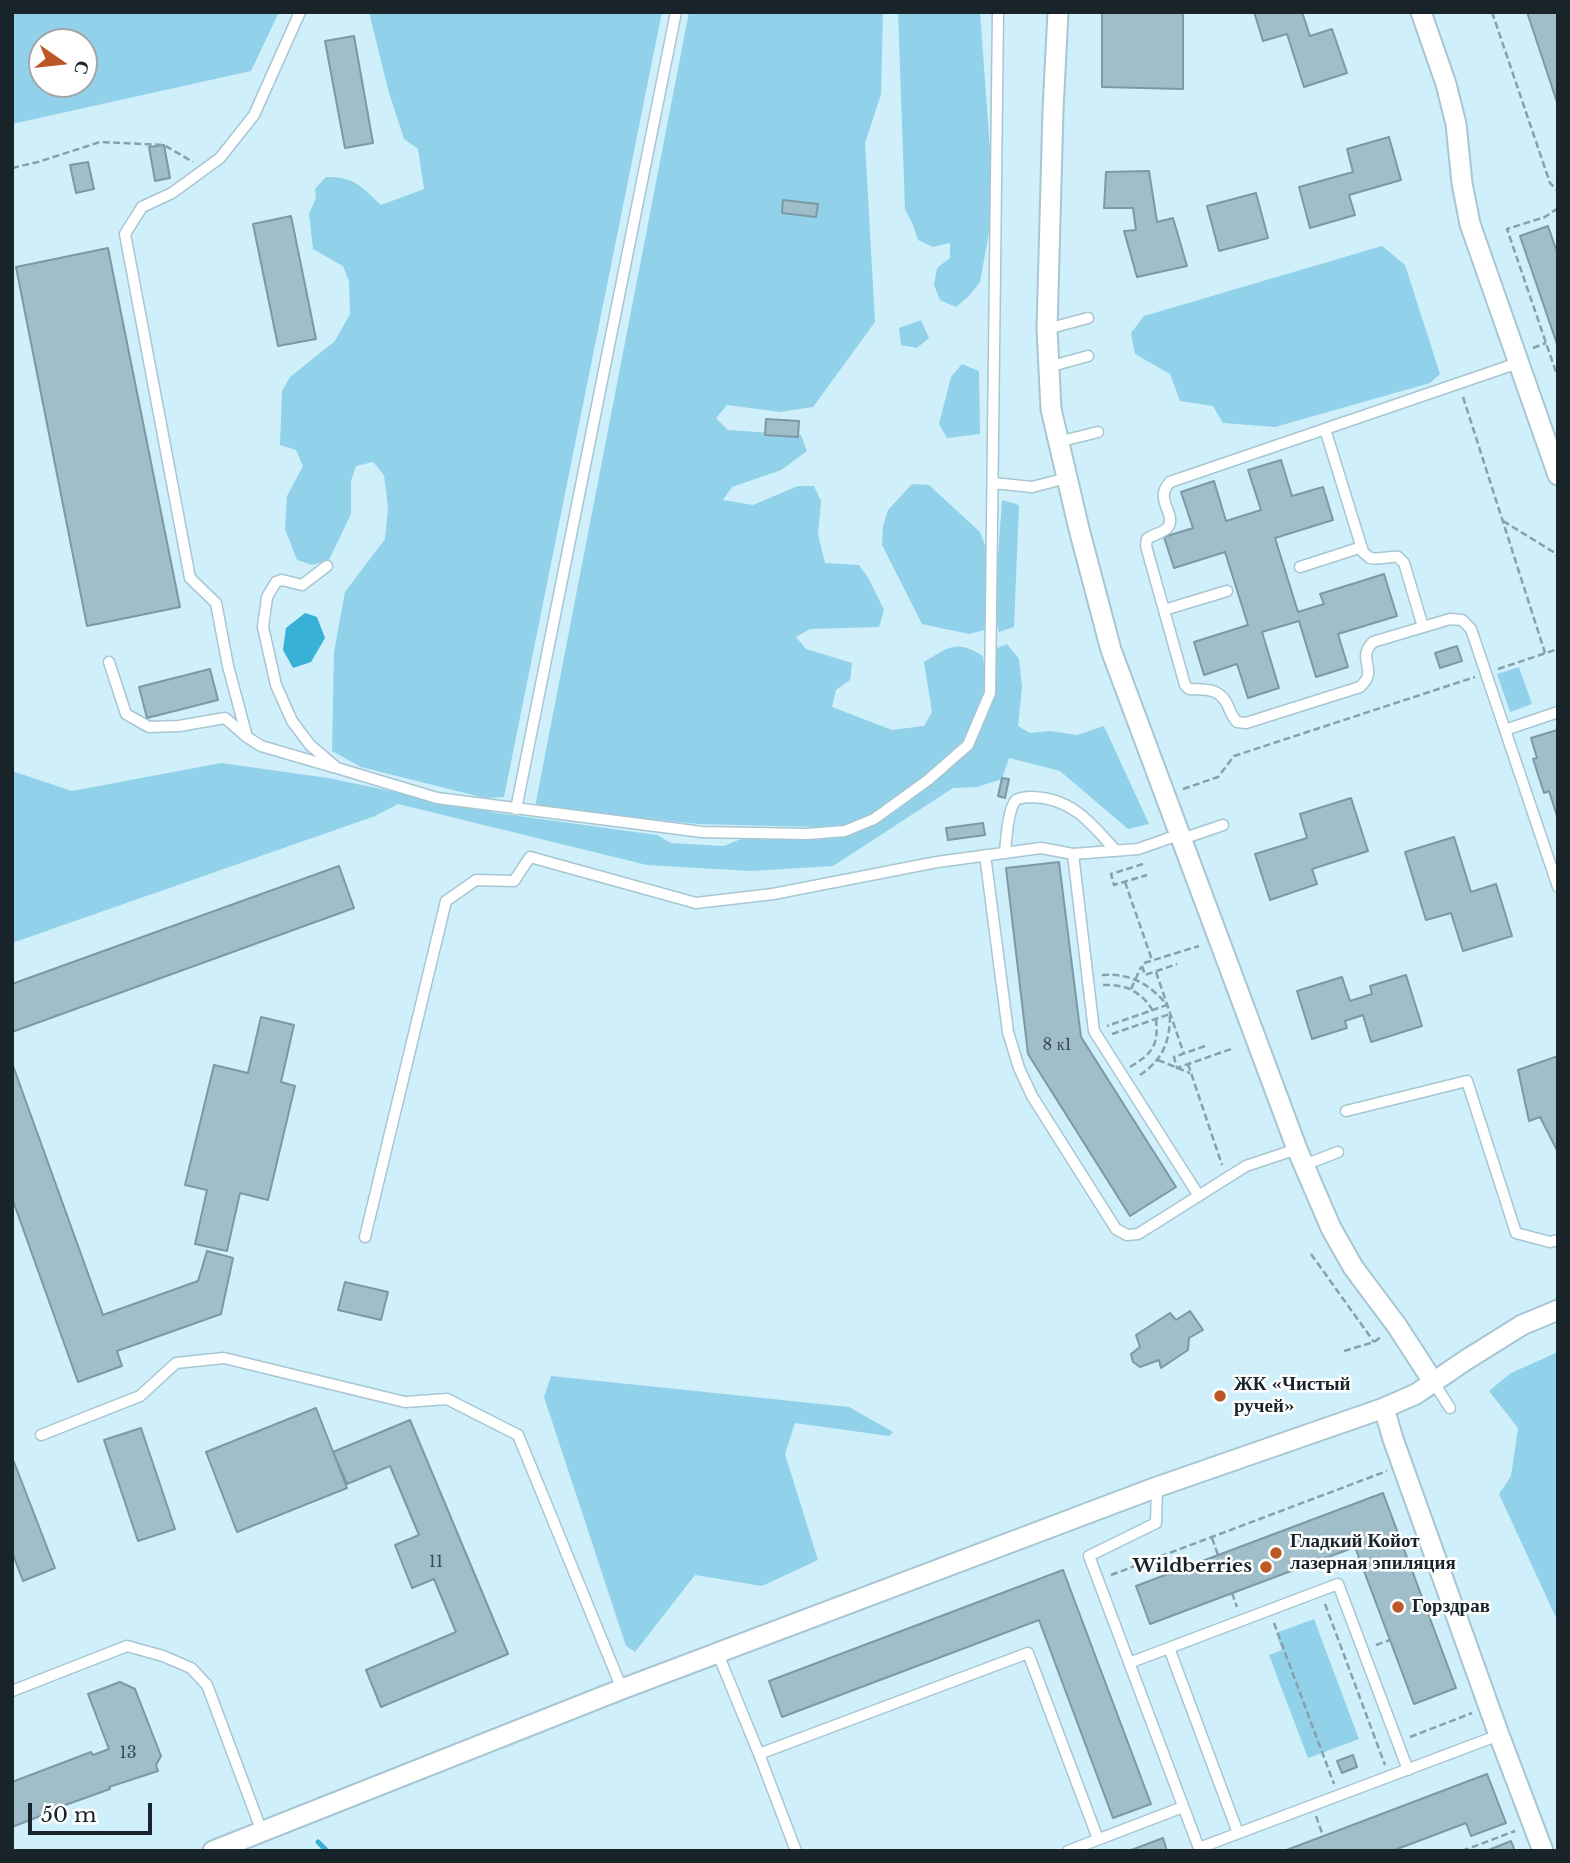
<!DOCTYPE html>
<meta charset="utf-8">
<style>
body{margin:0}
#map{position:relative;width:1570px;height:1863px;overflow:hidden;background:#cfeffb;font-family:"Libre Baskerville",serif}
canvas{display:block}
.frame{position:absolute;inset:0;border:14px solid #182429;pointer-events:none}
.north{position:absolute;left:28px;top:28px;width:70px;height:70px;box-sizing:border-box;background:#fff;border:2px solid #a3a7a9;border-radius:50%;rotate:104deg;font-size:19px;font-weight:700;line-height:28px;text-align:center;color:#182429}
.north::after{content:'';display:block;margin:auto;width:24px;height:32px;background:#bc5728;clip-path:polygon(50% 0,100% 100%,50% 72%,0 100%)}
.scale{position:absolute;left:28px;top:1803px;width:124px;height:32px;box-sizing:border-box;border:4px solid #182429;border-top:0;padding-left:9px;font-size:21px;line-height:24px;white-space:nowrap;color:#182429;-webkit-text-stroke:5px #fff;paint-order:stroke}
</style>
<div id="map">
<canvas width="1570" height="1863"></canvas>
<div class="frame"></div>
<div class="north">С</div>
<div class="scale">50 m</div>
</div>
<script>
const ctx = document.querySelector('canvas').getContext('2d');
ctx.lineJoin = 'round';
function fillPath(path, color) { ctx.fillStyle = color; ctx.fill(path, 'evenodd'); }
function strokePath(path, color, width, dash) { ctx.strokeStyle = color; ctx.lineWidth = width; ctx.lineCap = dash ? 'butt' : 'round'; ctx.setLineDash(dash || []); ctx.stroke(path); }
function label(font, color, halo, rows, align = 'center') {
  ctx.font = font + ' "Libre Baskerville",serif'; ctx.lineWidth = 5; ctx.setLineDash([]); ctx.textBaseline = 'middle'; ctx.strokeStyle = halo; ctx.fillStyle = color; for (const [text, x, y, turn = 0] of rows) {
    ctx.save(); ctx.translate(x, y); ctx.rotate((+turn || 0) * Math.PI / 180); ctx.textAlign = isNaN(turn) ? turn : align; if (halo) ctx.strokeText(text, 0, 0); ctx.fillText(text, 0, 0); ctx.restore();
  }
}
const green = new Path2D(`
 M12,12H279L251,71L12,124ZM84,42V84H42V42Z
 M369,12H662L504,797L485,798L361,767L332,751L334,652L345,592L385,539L388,508L384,475L373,462L356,466L351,481V514L329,560L312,565L297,560L285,529L287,496L303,466L296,450L280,445L282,391L290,377L335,341L350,314L349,281L343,266L313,249L309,214L316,198L315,189L326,177C356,177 360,186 381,205L424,189L418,149L404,139L389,93Z
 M689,12H883L881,94L865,143L875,322L813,407L780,412L727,405L716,418L728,430L801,435L807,451L781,470L732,487L723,500L753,505L798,486H814L821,501L818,534L825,563L859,565L869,579L884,610L879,627L810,629L796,637L806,649L852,663L850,680L836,690L832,707L892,730L924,726L932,712L924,662C949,647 956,639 983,656L986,689L967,737L885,810L852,828L698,824L535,807Z
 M898,12H980L994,205L980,282L969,296L956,307L940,300L934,285L937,268L950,258V243L933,247L918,240L913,225L905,209Z
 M1382,246L1405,265L1440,374L1430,383L1275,427L1223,423L1213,406L1180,401L1170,374L1135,354L1131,333L1144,316Z
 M921,320L929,338L917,348L901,345L899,328Z
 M962,364L979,371L980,434L947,438L939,424L951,377Z
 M912,484L929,485L980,532L986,548L985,630L969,634L922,624L882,545L883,526L888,510Z
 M1002,500L1019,505L1014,627L999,632L994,614Z
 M1007,644L1019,659L1022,687L1018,726L1030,733L1050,731L1077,735L1104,726L1149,824L1128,829L1060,771L1009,758L1002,779L977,787L953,788L833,866L751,871L647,865L398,804L375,816L12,943V771L72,791L221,763L328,778L497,813L657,835L671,843L724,846L741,839L812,840L845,837L874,824L924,790L971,750L994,693L995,649Z
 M1519,667L1532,704L1510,712L1497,674Z
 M1558,1352V1622L1499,1494L1511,1476L1518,1428L1489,1391L1511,1373Z
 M551,1376L849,1407L893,1432L889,1436L795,1423L785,1454L818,1560L762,1586L695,1575L635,1652L626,1646L544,1397Z
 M1314,1619L1359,1739L1308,1758L1269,1655L1282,1650L1276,1633Z`);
const water = new Path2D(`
 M305,613L317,617L325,638L311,662L293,668L283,650L286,628Z`);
const stream = new Path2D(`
 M318,1842L327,1851`);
const building = new Path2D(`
 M1102,12H1183V89L1102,87Z
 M1254,12H1302L1310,36L1332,29L1347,73L1304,87L1287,34L1263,41Z
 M1527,12H1556L1558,17V105Z
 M354,36L373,143L345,148L325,41Z
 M1389,137L1401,180L1349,195L1355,215L1310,228L1299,187L1353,172L1347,149Z
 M164,145L170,178L155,181L149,147Z
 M88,162L94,189L76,193L70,165Z
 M1149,171L1157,222L1173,218L1187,266L1137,277L1124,231L1136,230L1133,208H1104L1106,172Z
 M1256,193L1268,238L1219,251L1207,206Z
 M783,200L818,204L816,217L782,213Z
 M291,216L316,339L278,346L253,224Z
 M1548,226L1558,255V347L1520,236Z
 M108,248L180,607L87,626L16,267Z
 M766,419L799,421L798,437L765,435Z
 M1281,460L1292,496L1323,487L1333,520L1275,538L1298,612L1324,604L1320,594L1384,574L1397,616L1338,634L1348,667L1316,677L1299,621L1262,632L1279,688L1248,698L1237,664L1204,675L1194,642L1248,625L1225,552L1174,568L1164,537L1193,528L1181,492L1214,481L1226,521L1261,510L1248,470Z
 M1457,646L1462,661L1440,668L1435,653Z
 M210,669L218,700L147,718L139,687Z
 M1557,730L1558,732V819L1549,791L1544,793L1533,759L1537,758L1531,738Z
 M1002,778L1009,779L1005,798L998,796Z
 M1351,798L1368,851L1312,869L1317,884L1270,900L1255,854L1307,838L1300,814Z
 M983,823L985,835L948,840L946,828Z
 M1454,837L1471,892L1496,884L1512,936L1463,951L1451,913L1426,920L1405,852Z
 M1059,862L1081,1037L1176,1187L1130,1216L1028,1054L1006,868Z
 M339,866L354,908L12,1032V984Z
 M1406,975L1422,1026L1371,1042L1363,1015L1345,1021L1347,1028L1312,1039L1297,991L1342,977L1350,1001L1372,994L1370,986Z
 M261,1017L294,1025L281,1082L295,1086L268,1200L240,1193L227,1251L195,1244L207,1190L185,1185L214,1065L248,1073Z
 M1558,1056V1152L1540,1117L1529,1121L1518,1070Z
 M12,1063L103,1315L198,1281L207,1251L233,1258L221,1314L117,1351L122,1366L78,1382L12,1198Z
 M345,1282L388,1292L381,1320L338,1310Z
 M1190,1311L1203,1330L1189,1338L1188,1350L1161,1368L1159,1360L1140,1367L1133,1362L1131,1354L1140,1347L1136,1335L1170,1313L1176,1320Z
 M316,1408L347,1488L237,1532L206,1452Z
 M410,1420L508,1654L381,1707L366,1670L456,1632L434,1579L412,1588L395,1545L419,1535L390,1466L347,1484L333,1452Z
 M141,1428L175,1529L138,1541L104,1440Z
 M14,1462L55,1568L23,1581L12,1552V1463Z
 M1383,1493L1456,1688L1414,1704L1355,1547L1150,1624L1136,1586Z
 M1063,1570L1151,1804L1113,1818L1039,1620L782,1717L769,1681Z
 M120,1682L135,1689L161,1756L156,1765L158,1771L109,1787L110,1789L43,1813V1815L12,1827V1782L91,1752L93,1755L109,1749L88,1694Z
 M1353,1755L1357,1767L1342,1773L1337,1761Z
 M1487,1774L1506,1823L1471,1836L1466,1823L1392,1851H1284Z
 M1163,1838L1167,1851H1129L1134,1849Z
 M1511,1841L1515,1851H1486Z`);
const path = new Path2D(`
 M1492,12L1550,183L1558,191
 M12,168L38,162L100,142L164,145L193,162
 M1558,208L1545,217L1507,229L1558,378
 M1533,348L1546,343
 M1463,397L1545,653
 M1503,521L1555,553L1558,557
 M1498,669L1558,649
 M1183,789L1218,777L1234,756L1475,677
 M1143,864L1111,874L1114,885L1147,875
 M1125,882L1152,960
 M1144,963L1199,946
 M1142,966L1145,975L1177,964
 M1156,972L1184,1054
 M1102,975C1130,973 1150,984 1167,1005L1107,1026
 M1103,985C1125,984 1141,991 1153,1011
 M1131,989L1141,967
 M1112,1034L1170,1014C1170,1044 1162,1061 1137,1077
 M1205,1046L1174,1057L1177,1068L1234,1048
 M1158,1060L1190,1073
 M1188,1064L1222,1165
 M1130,1067C1152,1054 1159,1045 1156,1019
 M1311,1254L1374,1342
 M1344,1351L1374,1342L1382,1336
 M1212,1538L1218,1555
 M1111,1575L1387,1471
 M1232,1593L1237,1607
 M1325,1604L1385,1765
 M1274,1623L1334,1784
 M1376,1645L1390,1640
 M1410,1737L1472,1713
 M1316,1816L1323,1836
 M1462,1851L1515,1831`);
const service = new Path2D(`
 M1047,329L1088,318
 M1518,363L1170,482C1153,500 1177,513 1168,527C1164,533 1153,534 1147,539L1146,546L1185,685L1189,689C1203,690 1217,687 1226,702C1230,709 1231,716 1237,722L1246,723L1360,687C1380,669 1355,660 1373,642L1450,619L1462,620L1471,629L1558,887
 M1048,367L1088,356
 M1325,429L1363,552L1370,558C1380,560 1388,556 1398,557L1404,563L1423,627
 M1058,442L1098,432
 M993,483L1032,487L1067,478
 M327,566L302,585L282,580L276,582L267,597L263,627L276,685L292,721L310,745L337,768L437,798L702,832L807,834L845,831L874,819L928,780L968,745L990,693L998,12
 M1300,567L1362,547
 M1164,610L1227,591
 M109,662L126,714L149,727L179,726L225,718L247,737L261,746L333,767
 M1505,730L1558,712
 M247,737L228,666L216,603L190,578L125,234L142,207L172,193L220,158L254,115L300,12
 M516,809L676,12
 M1182,839L1223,825
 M1005,853C1006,841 1008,808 1016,800C1021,797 1027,797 1032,797C1072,798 1091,823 1116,851
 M1073,854L1094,1031L1199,1196
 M985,855L1008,1032L1019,1068L1032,1096L1116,1229L1127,1235L1138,1234L1246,1166L1297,1149
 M1346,1111L1467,1081L1516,1233L1550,1242L1558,1240
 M1304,1165L1338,1152
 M365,1237L446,901L476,880L514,881L530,857L696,903L773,894L937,862L1041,848L1073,854L1138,849L1181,834
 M1434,1383L1450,1408
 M41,1435L140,1396L176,1363L224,1358L405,1402L447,1399L518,1435L622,1689
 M1157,1487L1156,1523L1089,1556L1200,1851
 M1169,1648L1238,1833
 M718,1654L759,1754L796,1851
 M1129,1663L1338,1584L1408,1770
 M12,1691L127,1646L163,1656L191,1668L207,1685L262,1832
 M759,1754L1028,1653L1098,1839
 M1199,1848L1499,1735
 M1068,1851L1183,1807`);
const minor = new Path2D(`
 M1058,12L1053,110L1047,329L1051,409L1079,529L1111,650L1297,1149L1331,1228L1353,1267L1397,1326L1434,1383
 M1421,12L1446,84L1456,124L1462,183L1470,224L1558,475
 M1384,1408L1393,1439L1499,1735L1543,1851
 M213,1851L622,1689L1157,1487L1384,1408L1416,1394L1466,1360L1522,1325L1558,1310`);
const markers = [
 [1220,1396,7,"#bc5728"],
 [1276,1553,7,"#bc5728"],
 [1266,1567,7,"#bc5728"],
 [1398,1607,7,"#bc5728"]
];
const numberNames = [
 ["8 к1",1057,1045],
 ["11",436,1562],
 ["13",128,1753]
];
const poiNames = [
 ["ЖК «Чистый",1234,1385],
 ["ручей»",1234,1407],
 ["Гладкий Койот",1290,1542],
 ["лазерная эпиляция",1290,1564],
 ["Wildberries",1252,1567,"right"],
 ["Горздрав",1412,1607]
];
fillPath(green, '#91d1e9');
fillPath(water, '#38b1d6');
strokePath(stream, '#38b1d6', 5);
fillPath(building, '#a0beca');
strokePath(building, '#7b99a4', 2);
strokePath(service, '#a7c6d2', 13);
strokePath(minor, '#a7c6d2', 23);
strokePath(path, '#87a0a9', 2.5, [7, 3.5]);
strokePath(service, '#fff', 10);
strokePath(minor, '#fff', 19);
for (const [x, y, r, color] of markers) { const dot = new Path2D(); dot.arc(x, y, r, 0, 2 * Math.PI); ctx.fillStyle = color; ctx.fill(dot); strokePath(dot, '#fff', 2.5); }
label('16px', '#3a4a51', null, numberNames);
label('bold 19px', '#182429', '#fff', poiNames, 'left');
</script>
